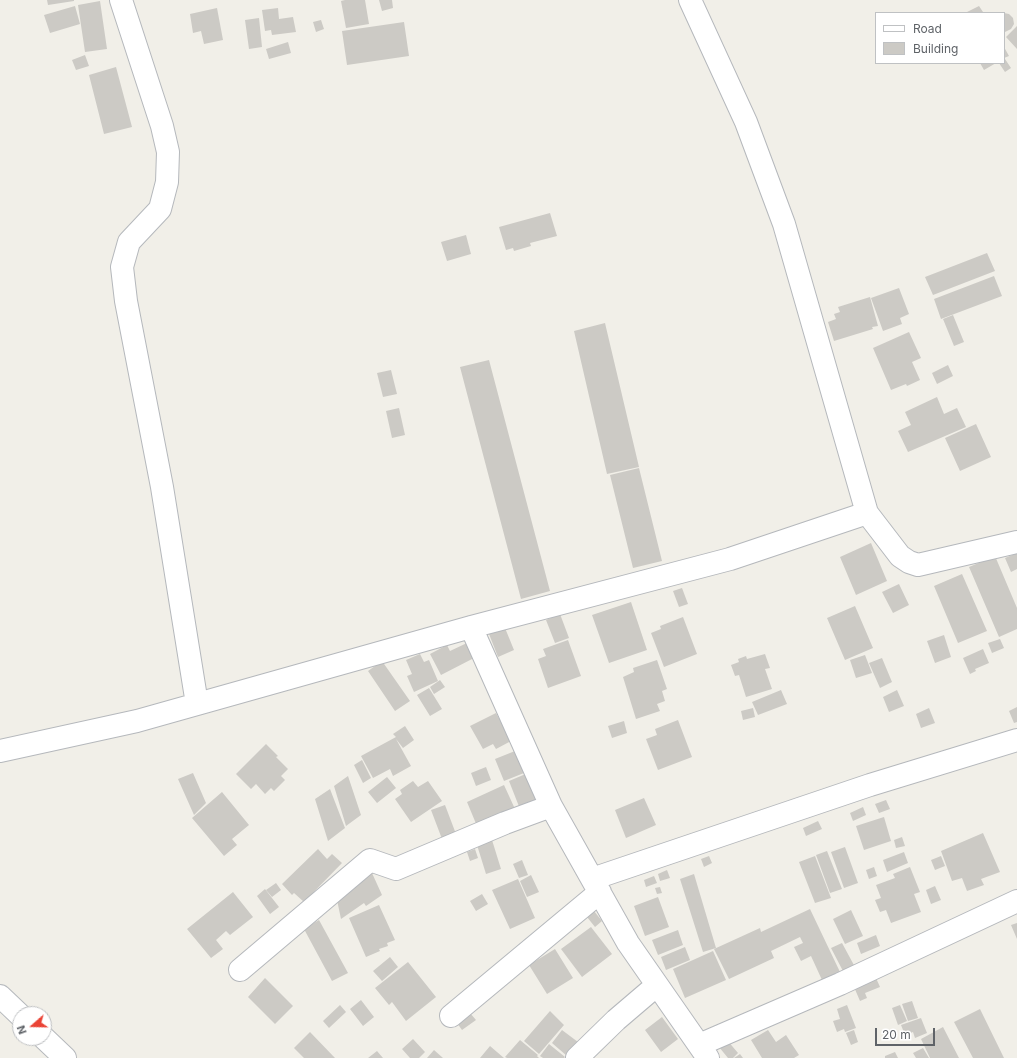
<!DOCTYPE html>
<style>
body{margin:0}
#map{position:relative;width:1017px;height:1058px;overflow:hidden;background:#f1efe8;font-family:Inter,sans-serif}
canvas{display:block}
.legend{position:absolute;left:875px;top:12px;width:130px;height:52px;box-sizing:border-box;background:#fff;border:1px solid #bfc1c3;margin:0;padding:5px 7px;list-style:none;font-size:12px;color:#5f6368}
.legend li{display:flex;align-items:center;gap:8px;height:20px}
.legend b{width:20px;border:1px solid #bfc1c3}
.north{position:absolute;left:12px;top:1006px;width:40px;height:40px;box-sizing:border-box;background:#fff;border:1px solid #bfc1c3;border-radius:50%;rotate:250deg;font-size:11px;font-weight:700;line-height:16px;text-align:center;color:#5f6368}
.north::after{content:'';display:block;margin:auto;width:14px;height:18px;background:#ea4335;clip-path:polygon(50% 0,100% 100%,50% 72%,0 100%)}
.scale{position:absolute;left:875px;top:1028px;width:60px;height:18px;box-sizing:border-box;border:2px solid #5f6368;border-top:0;padding-left:5px;font-size:12px;line-height:14px;white-space:nowrap;color:#5f6368;-webkit-text-stroke:3px #fff;paint-order:stroke}
</style>
<div id="map">
<canvas width="1017" height="1058"></canvas>
<ul class="legend">
<li><b style="height:5px;background:#fff"></b>Road</li>
<li><b style="height:11px;background:#cccac5"></b>Building</li>
</ul>
<div class="north">N</div>
<div class="scale">20 m</div>
</div>
<script>
const ctx = document.querySelector('canvas').getContext('2d');
ctx.lineJoin = 'round';
function fillPath(path, color) { ctx.fillStyle = color; ctx.fill(path, 'evenodd'); }
function strokePath(path, color, width, dash) { ctx.strokeStyle = color; ctx.lineWidth = width; ctx.lineCap = dash ? 'butt' : 'round'; ctx.setLineDash(dash || []); ctx.stroke(path); }
const building = new Path2D(`
 M47,0H74V1L48,5Z
 M345,0H365L369,24L346,28L341,1Z
 M379,0H392L393,8L382,11Z
 M100,1L107,49L85,52L78,5Z
 M75,6L80,24L50,33L44,15Z
 M979,6L983,12L965,13Z
 M217,8L223,40L204,44L201,31L193,33L190,14Z
 M278,8L279,19L293,17L296,32L272,35L271,30L265,31L262,10Z
 M1004,13L1009,14L1013,18L1014,24L1011,29L1005,32L1004,31Z
 M259,18L262,47L249,49L245,20Z
 M321,20L324,29L316,32L313,22Z
 M404,22L409,56L347,65L342,31Z
 M1017,26V49L1006,37Z
 M288,42L291,53L269,59L266,49Z
 M1004,47L1009,56L1004,58Z
 M85,55L89,66L76,70L72,60Z
 M1004,59H1005L1011,68L1005,72L999,63H1004Z
 M980,63H996L984,70Z
 M116,67L132,127L104,134L89,75Z
 M550,213L557,236L530,243L531,246L514,251L513,248L506,250L499,227Z
 M466,235L471,254L447,261L441,242Z
 M987,253L995,271L933,295L925,277Z
 M994,276L1002,296L941,319L934,299Z
 M899,288L909,314L900,318L902,324L883,331L871,298Z
 M870,297L878,326L872,327L873,329L834,341L828,322L836,319L834,314L840,312L838,307Z
 M953,315L964,342L954,346L943,319Z
 M605,323L639,467L607,474L574,331Z
 M909,332L921,358L912,362L920,380L907,386L906,384L891,390L873,348Z
 M489,360L550,591L521,599L460,367Z
 M948,365L953,376L937,384L932,373Z
 M391,370L397,394L383,397L377,373Z
 M937,397L944,414L957,408L966,427L908,452L898,431L911,425L905,412Z
 M399,408L405,435L392,438L386,411Z
 M976,424L991,457L960,471L945,438Z
 M639,468L662,561L633,568L610,475Z
 M871,543L887,581L856,595L840,557Z
 M1017,553V569L1011,572L1005,558Z
 M995,556L1017,608V629L999,637L969,567Z
 M962,574L987,631L958,643L934,586Z
 M899,584L909,605L893,613L882,592Z
 M682,588L688,604L679,607L673,591Z
 M631,602L647,650L609,663L592,615Z
 M855,606L873,648L845,660L827,618Z
 M560,614L569,638L555,643L546,620Z
 M683,617L697,654L664,667L651,633L661,629L660,626Z
 M505,628L514,650L498,657L489,634Z
 M944,635L951,657L935,663L927,641Z
 M1000,639L1004,648L992,653L988,643Z
 M568,640L581,676L548,688L538,659L546,656L543,649Z
 M467,643L474,658L441,675L430,654L447,645L450,651Z
 M983,649L989,663L975,669L976,671L970,674L963,658Z
 M420,654L424,662L429,660L438,681L414,692L407,676L412,674L406,660Z
 M765,654L770,668L765,669L772,689L746,697L739,675L735,676L731,665L739,662L738,659L746,656L747,659Z
 M865,655L872,673L856,678L850,660Z
 M882,658L892,682L880,688L869,663Z
 M657,660L667,689L662,691L665,701L657,704L660,711L636,719L623,677L634,672L633,668Z
 M382,661L410,701L395,711L368,671Z
 M440,680L445,687L434,694L430,687Z
 M429,688L442,709L430,716L417,695Z
 M781,690L787,704L758,715L752,702Z
 M897,690L904,706L889,712L883,697Z
 M1017,707V722L1014,723L1009,711Z
 M753,708L755,717L743,720L741,711Z
 M929,708L935,723L921,728L916,714Z
 M496,713L511,741L496,749L493,744L483,749L470,726Z
 M678,720L692,757L658,770L646,739L657,735L655,729Z
 M624,721L627,733L612,738L608,726Z
 M405,726L414,740L403,748L396,739L411,766L393,776L390,769L373,778L361,756L396,737L393,734Z
 M266,744L278,756L276,757L288,769L281,776L285,780L274,791L271,788L265,794L256,784L251,789L236,774Z
 M515,751L524,773L504,781L495,759Z
 M362,760L371,778L363,783L354,765Z
 M486,767L491,780L476,786L471,773Z
 M193,773L206,803L194,815L178,779Z
 M528,773L539,802L520,809L509,781Z
 M348,776L361,815L346,826L334,786Z
 M387,777L396,788L377,803L368,792Z
 M413,781L418,787L428,781L442,801L411,822L395,799L402,794L400,790Z
 M504,785L515,809L477,826L467,802Z
 M330,789L345,828L328,841L315,799Z
 M222,792L249,825L232,839L237,845L224,856L192,818Z
 M644,798L656,825L626,838L615,810Z
 M886,800L890,809L879,813L875,804Z
 M445,805L456,834L442,839L431,810Z
 M863,807L866,815L853,821L850,813Z
 M884,817L891,841L864,850L856,826Z
 M818,821L822,829L806,836L803,828Z
 M983,833L1000,872L981,879L984,885L967,891L962,878L952,881L941,851Z
 M902,837L905,846L896,848L894,840Z
 M492,840L501,869L486,874L477,845Z
 M845,847L858,883L844,888L831,852Z
 M318,849L327,859L332,854L342,863L304,902L294,893L292,895L282,884Z
 M475,849L478,858L470,861L467,852Z
 M827,851L842,889L830,893L816,855Z
 M904,852L908,863L887,872L883,860Z
 M709,856L712,863L704,867L701,859Z
 M815,856L831,898L815,903L799,862Z
 M941,856L945,866L935,870L931,860Z
 M522,860L528,875L519,878L513,864Z
 M874,867L877,876L869,879L866,870Z
 M910,867L920,892L914,894L921,912L891,923L886,910L880,912L875,900L881,898L876,885L895,878L893,874Z
 M667,870L670,878L660,881L658,874Z
 M372,873L382,895L366,906L364,903L341,919L337,900Z
 M694,874L716,948L703,952L680,879Z
 M531,875L539,892L527,897L520,881Z
 M654,876L657,883L646,887L644,880Z
 M518,879L535,918L510,929L492,890Z
 M276,883L281,890L272,897L266,890Z
 M935,886L941,900L931,904L926,890Z
 M660,887L662,893L657,894L655,888Z
 M265,889L279,907L270,914L257,896Z
 M233,892L253,917L230,935L226,931L216,940L223,949L211,958L187,929Z
 M482,894L488,904L476,911L470,901Z
 M658,897L669,927L645,936L634,906Z
 M379,905L395,940L387,943L388,946L379,949L380,951L366,957L349,918Z
 M810,909L840,972L822,980L811,956L801,961L794,947L803,943L800,937L771,951L774,958L729,979L714,949L760,928L761,932Z
 M851,910L863,936L845,944L833,919Z
 M594,911L602,921L595,927L587,917Z
 M319,920L348,973L332,981L304,929Z
 M1017,923V939L1011,925Z
 M591,927L612,954L582,977L561,949Z
 M678,930L683,945L658,955L652,940Z
 M876,935L880,946L861,954L857,943Z
 M842,943L855,967L844,973L831,948Z
 M685,947L690,960L666,970L661,957Z
 M555,949L573,978L547,994L529,965Z
 M713,951L726,980L685,998L673,969Z
 M390,957L398,967L382,981L373,971Z
 M408,962L436,997L406,1021L392,1002L389,1005L375,988Z
 M265,978L293,1006L275,1024L248,997Z
 M876,978L880,987L865,993L867,998L860,1001L854,987Z
 M361,1000L374,1017L363,1026L350,1009Z
 M912,1001L918,1018L908,1021L902,1004Z
 M340,1005L346,1012L329,1028L323,1021Z
 M847,1005L856,1028L845,1032L844,1029L837,1032L833,1021L840,1019L837,1009Z
 M900,1005L907,1021L898,1025L892,1008Z
 M980,1009L1004,1058H973L954,1022Z
 M550,1011L564,1025L539,1054L524,1041Z
 M470,1013L476,1020L462,1030L457,1023Z
 M662,1017L678,1039L661,1052L645,1030Z
 M921,1018L927,1033L915,1038L913,1032L905,1035L901,1025Z
 M943,1027L959,1058H930L921,1039Z
 M562,1030L578,1042L567,1056L552,1043Z
 M768,1030L776,1042L786,1035L799,1055L794,1058H762L751,1040Z
 M854,1030L858,1042L851,1045L846,1033Z
 M310,1032L335,1058H304L294,1048Z
 M413,1039L425,1052L419,1058H410L402,1049Z
 M520,1040L538,1055L537,1056L539,1058H507L505,1057Z
 M727,1040L738,1053L733,1058H728L719,1047Z
 M549,1044L565,1057L564,1058H543L540,1056Z
 M490,1046L504,1058H480Z
 M923,1048L929,1058H916L913,1053Z
 M434,1050L443,1058H427Z
 M377,1051L383,1058H368Z
 M895,1052L898,1058H885V1056Z
 M740,1054L743,1058H734Z`);
const minor = new Path2D(`
 M121,0L162,126L168,152L167,182L160,209L129,242L122,267L126,301L162,487L197,704
 M690,0L746,122L784,224L867,513L900,556L909,562L918,565L1017,542
 M471,627L551,806L628,943L708,1058
 M0,751L137,721L471,627L730,559L867,513
 M592,879L870,785L1017,740
 M240,970L370,860L396,869L505,823L551,806
 M0,996L20,1015
 M451,1016L600,892
 M44,1038L65,1058
 M699,1045L840,984L1017,901
 M577,1058L616,1020L657,985`);
fillPath(building, '#cccac5');
strokePath(minor, '#b5b8bc', 24);
strokePath(minor, '#fff', 22);
</script>
